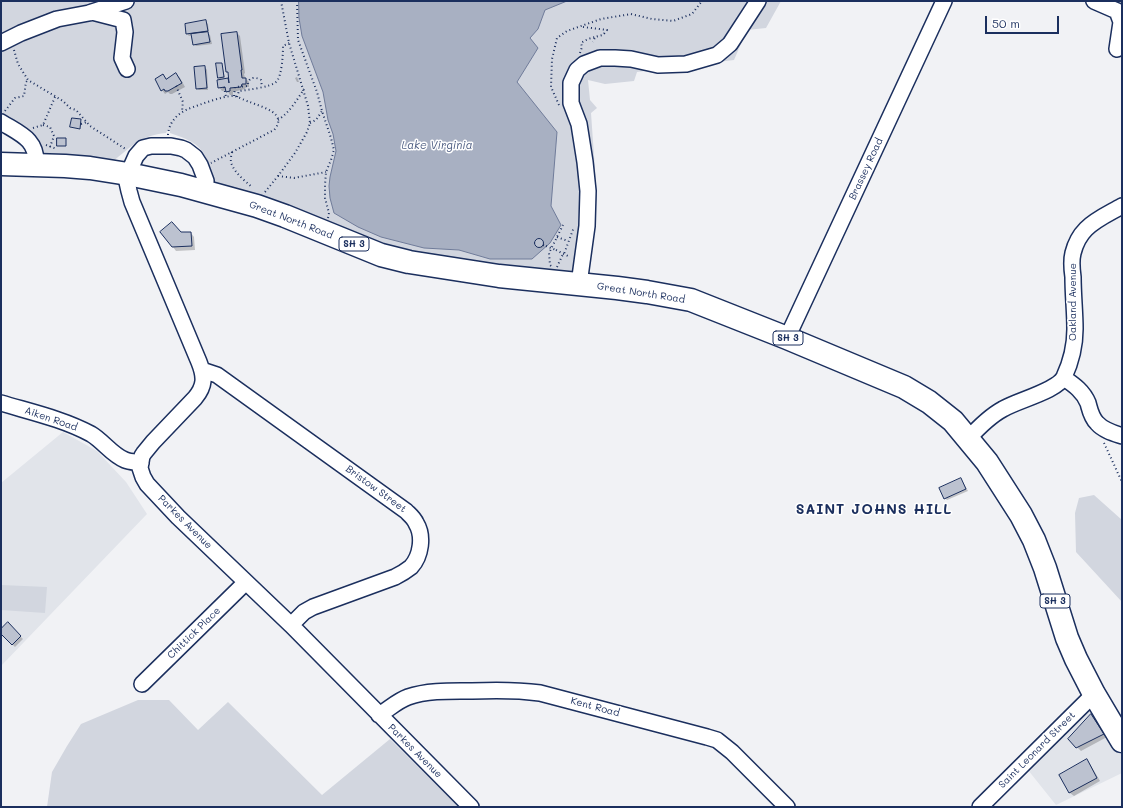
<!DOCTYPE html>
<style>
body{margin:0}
#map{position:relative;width:1123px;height:808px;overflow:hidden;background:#f1f2f5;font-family:Mali,sans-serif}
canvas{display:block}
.frame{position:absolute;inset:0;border:2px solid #1b2f5e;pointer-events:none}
.scale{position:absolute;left:985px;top:16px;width:74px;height:18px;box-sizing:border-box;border:2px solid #1b2f5e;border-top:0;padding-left:5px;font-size:12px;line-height:14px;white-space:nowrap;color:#1b2f5e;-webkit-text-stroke:3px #fff;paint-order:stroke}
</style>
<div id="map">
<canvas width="1123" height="808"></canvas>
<div class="frame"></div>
<div class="scale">50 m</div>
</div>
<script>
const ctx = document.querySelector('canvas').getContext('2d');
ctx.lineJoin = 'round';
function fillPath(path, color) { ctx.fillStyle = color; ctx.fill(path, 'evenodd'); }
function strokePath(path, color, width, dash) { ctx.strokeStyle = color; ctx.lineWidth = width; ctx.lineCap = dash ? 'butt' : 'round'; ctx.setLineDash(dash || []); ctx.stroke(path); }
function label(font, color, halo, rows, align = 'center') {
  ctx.font = font + ' Mali,sans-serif'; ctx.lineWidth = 3; ctx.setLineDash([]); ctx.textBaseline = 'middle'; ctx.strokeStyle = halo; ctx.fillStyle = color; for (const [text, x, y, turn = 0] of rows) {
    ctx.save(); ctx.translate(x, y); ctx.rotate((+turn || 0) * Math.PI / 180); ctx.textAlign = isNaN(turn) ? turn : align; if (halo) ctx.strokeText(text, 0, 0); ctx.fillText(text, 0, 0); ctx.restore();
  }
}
const built = new Path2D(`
 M63,432L97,451L126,482L147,514L1,666V483Z
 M1089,708H1095L1122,755V773L1056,805L1028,770L1082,713Z`);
const green = new Path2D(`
 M1,1H781L766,28L747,30L734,60L637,72L634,81L605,84L588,80L590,100L597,108L591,113L597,198L588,277L421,259L211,187C210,180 209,164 206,158C200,143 185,138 170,133V131H167L166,133C141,135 131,147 112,162L35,153L30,131L1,112Z
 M1094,495L1122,520V602L1076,552L1075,513L1079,498Z
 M1,585L47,587L45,613L1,610Z
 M138,700H169L198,730L228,702L322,795L390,739L459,807H47L52,772L67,746L81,724Z`);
const water = new Path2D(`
 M299,1H567L545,10L538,29L530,38L538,48L517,82L557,132L551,206L561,225L550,243L532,259H490L459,250L424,248L381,237L358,227L334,213L330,198L329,186L330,177L336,151L333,134L328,120L323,92L302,36L299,18Z`);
const shadow = new Path2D(`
 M1110,1H1122V10Z
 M206,22L208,24L209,33H208L210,35L212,44L196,46L194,44L192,35L189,36L187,34Z
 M237,33L240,36L245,73L244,74L245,78L249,82V87H246L245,89L233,92V95H230L227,90L222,91L219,87L228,79L230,82L229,74L227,71Z
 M222,64L225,78L220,79L219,78Z
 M205,67L207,70L208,90H199L196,88Z
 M176,74L180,78L185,87L172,94H170L168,92L165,94L162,90L163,75L167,79Z
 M297,77L299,82H297L295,78Z
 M181,233H191L194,237L195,250L176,251L173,247Z
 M536 244a4 4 0 1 1 8 0a4 4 0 1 1-8 0Z
 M961,480L963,482L968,491L947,500L945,498Z
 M8,624L23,639L15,647L1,633V630Z
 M1094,719L1107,737L1081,751L1069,739Z
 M1087,761L1090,764L1100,781L1074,796L1070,793L1060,775Z`);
const building = new Path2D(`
 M206,20L208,31L186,34L185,24Z
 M208,32L210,42L193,45L191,34Z
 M237,32L242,70H241L242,78H246V84H242L241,87L230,88V91L226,92L225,87L218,88L217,80L228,78L229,83L228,72H226L221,34Z
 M216,63H222L224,77L218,78Z
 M205,66L207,88L196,89L194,67Z
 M176,73L182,83L168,91H165L164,89L161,91L155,79L163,74L166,79Z
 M72,118L81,119L80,129L70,127Z
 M57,138H66V146H57Z
 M172,222L181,232H191L192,246L172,247L160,232Z
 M534.5 243a4.5 4.5 0 1 1 9 0a4.5 4.5 0 1 1-9 0Z
 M961,478L966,489L944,499L939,488Z
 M8,622L21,636L12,645L1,634V629Z
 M1091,714L1104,734L1076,748L1068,739Z
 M1087,759L1097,778L1069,793L1059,775Z`);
const path = new Path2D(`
 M297,1L298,40L317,92L322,111L331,138L334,150L331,160L326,172L325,185V198L329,213L328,218
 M583,27L607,30L603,35L595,37L593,42
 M14,50L18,64L28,80L63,101L70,108L76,110L90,126L127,150
 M580,53L582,47L581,43L588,39L595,37
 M176,86L183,102L182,111
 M224,87L226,97
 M234,96L235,87L248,86C248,84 248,82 249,81C251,76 258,78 261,80L262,87
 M237,97L239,91C247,90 271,87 276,82C282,77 283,54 283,46L289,43
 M559,105L551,87L552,59L557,38L567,31L601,19L631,14L652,19L673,21L692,14L702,1
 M5,111L15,98L24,96L26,82L28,80
 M278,120C289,113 297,100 304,89
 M310,123L316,120L322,111
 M81,124L87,122
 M43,125L50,127L54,136L50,147
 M33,128L43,125L55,97
 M168,135C169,122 177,114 188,109C199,105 222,96 233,96C238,96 245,101 250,102C261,107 289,113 274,130L211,163
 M46,145L57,149
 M232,152C231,156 230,161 232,165C236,174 245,181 252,187
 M278,176L294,178L326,172
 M265,192L278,176L295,153L307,132L310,123L308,106L289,43L281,1
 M557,237L568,241
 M543,245L546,246
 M556,250L570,257
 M551,266L550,265L549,253L563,225
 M557,267L562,256L564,254L574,227
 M1104,443L1122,482`);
const minor = new Path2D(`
 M1094,1L1117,11L1121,22L1117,49
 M92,12L123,20L125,32L122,58L127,69
 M1,43L21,33L57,19L89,13L126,1
 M1,122C20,134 37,139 36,164
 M204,191L206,181L200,165L195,157L186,150L181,148L171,146H151L143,148L136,156L128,174L127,182L129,191L132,202L199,362C205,377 205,386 195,398L153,442L144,453L142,456L140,468L143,477L147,484L178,517L291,625L471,807
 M579,284L587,226L588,191L585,162L579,124L571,103V83L577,70L584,64L600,58H615L631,59L658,65L686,64L717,55L730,44L758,1
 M787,338L944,1
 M202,370L217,375L406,511C410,515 414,518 416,523C424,536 421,556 411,567C406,571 401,574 395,577L313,607L304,612L291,625
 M1064,378C1074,385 1083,391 1088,403C1090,410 1091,417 1097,423C1103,430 1113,433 1122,436
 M1,403C31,412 63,419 91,434C103,441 112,455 125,460C130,462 136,462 141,463
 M968,439C978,428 990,416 1003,409C1018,400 1057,391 1064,377C1071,362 1075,345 1075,329C1075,312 1073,295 1073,277C1072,270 1071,261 1073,253C1075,245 1080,235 1086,229C1096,219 1110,213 1122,206
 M142,684L246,582
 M379,715C389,709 397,701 408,697C428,690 452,691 472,691C495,690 518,690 540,693L707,737L717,740L732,752L787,807
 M980,807L1094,694`);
const highway = new Path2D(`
 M1,164L65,166L90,168L128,174L181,185L257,206L285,216L381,255L409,262L499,276L617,288L647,292L691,300L787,338L904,387L929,402L953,421L987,462L1021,515L1034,540L1045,568L1067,638L1076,659L1094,694L1122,741`);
const pathBridge = new Path2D(`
 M546,246L556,250`);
const shields = [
 [354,244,30],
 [788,338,30],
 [1055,601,30]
];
const shieldNames = [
 ["SH 3",354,244],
 ["SH 3",788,338],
 ["SH 3",1055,601]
];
const streetNames = [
 ["Brassey Road",866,169,-65],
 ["Great North Road",291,220,21],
 ["Great North Road",641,293,9],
 ["Oakland Avenue",1073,302,-90],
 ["Aiken Road",51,419,19],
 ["Bristow Street",376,489,36],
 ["Parkes Avenue",185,522,45],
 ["Chittick Place",194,633,-44],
 ["Kent Road",595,707,15],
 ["Saint Leonard Street",1037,750,-45],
 ["Parkes Avenue",415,751,45]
];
const waterNames = [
 ["Lake Virginia",437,146]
];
const districtNames = [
 ["SAINT JOHNS HILL",874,510]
];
fillPath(built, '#e1e4ea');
fillPath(green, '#d2d6df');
fillPath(water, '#a8b0c2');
strokePath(water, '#707c9a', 1);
fillPath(shadow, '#0003');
fillPath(building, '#bcc2d0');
strokePath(building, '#1b2f5e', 1);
strokePath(minor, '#1b2f5e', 18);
strokePath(highway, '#1b2f5e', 25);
strokePath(path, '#1b2f5e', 2, [1, 3]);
strokePath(minor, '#fff', 15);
strokePath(highway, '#fff', 22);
strokePath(pathBridge, '#1b2f5e', 2, [1, 3]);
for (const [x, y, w] of shields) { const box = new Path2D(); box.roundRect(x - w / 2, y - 7, w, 14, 3); ctx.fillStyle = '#fff'; ctx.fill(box); strokePath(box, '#1b2f5e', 1); }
label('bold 9px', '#1b2f5e', null, shieldNames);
label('10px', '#1b2f5e', '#fff', streetNames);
label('italic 11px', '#4c5c81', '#fff', waterNames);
ctx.letterSpacing = '1px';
label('bold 14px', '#1b2f5e', '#fff', districtNames);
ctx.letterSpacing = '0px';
</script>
